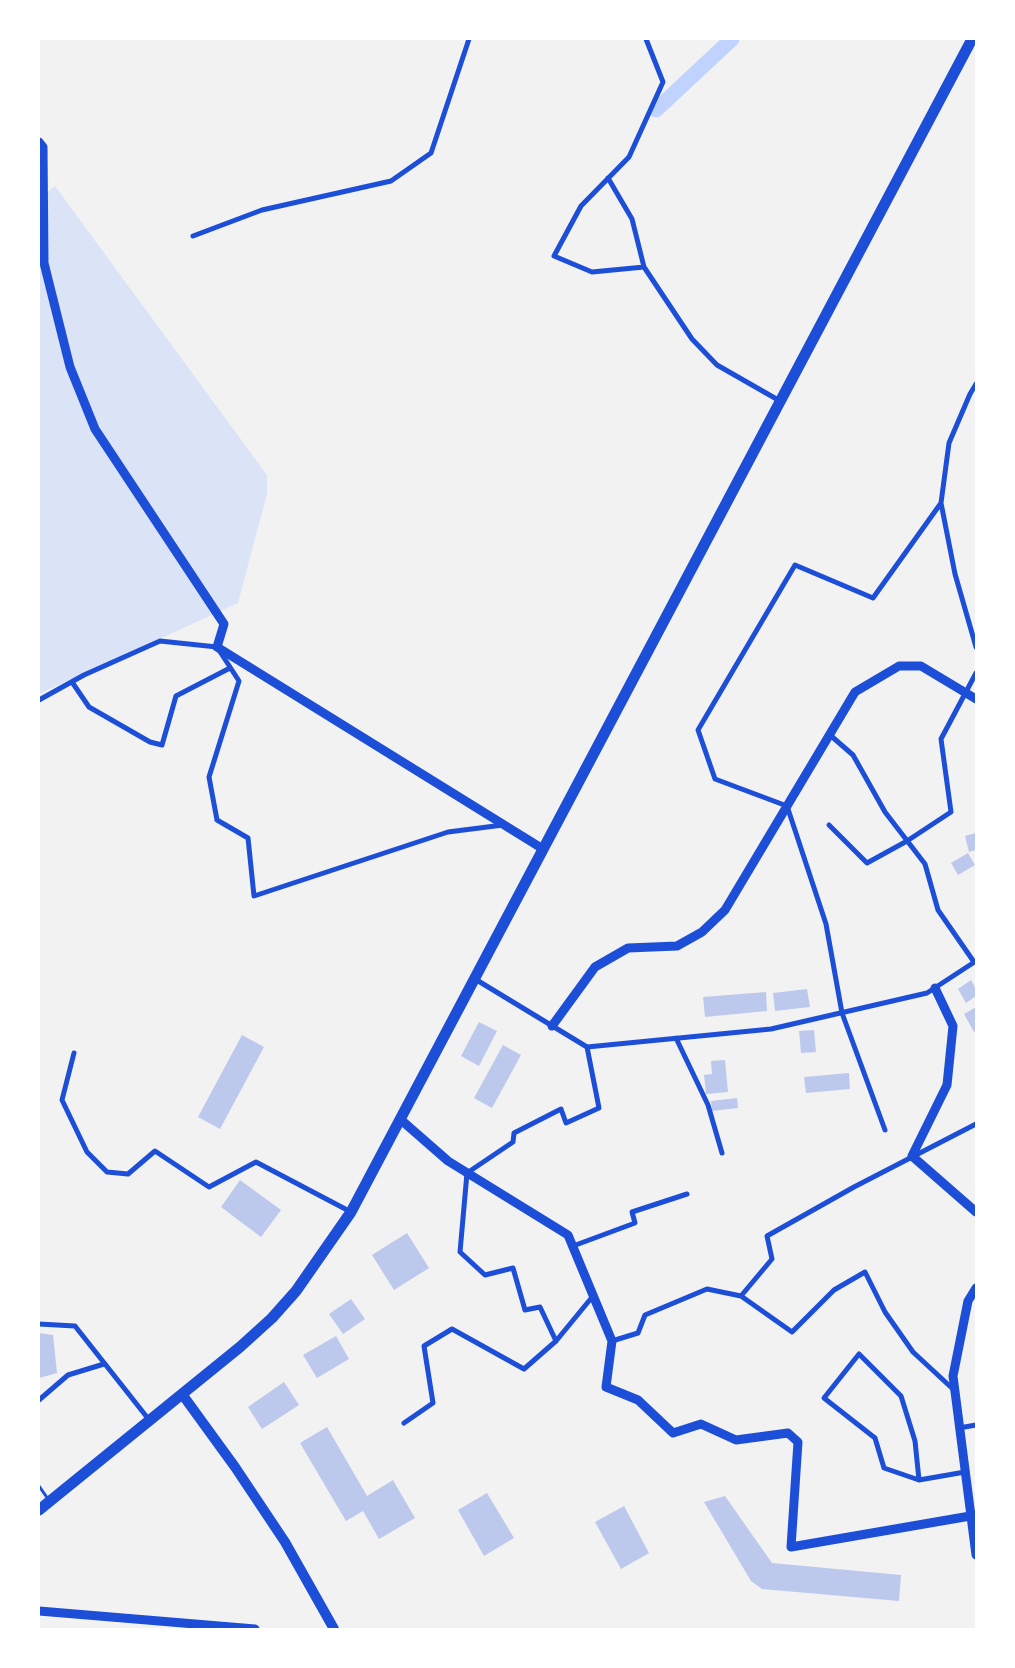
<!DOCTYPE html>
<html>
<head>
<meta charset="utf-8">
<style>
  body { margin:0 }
  #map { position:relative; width:1015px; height:1668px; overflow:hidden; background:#f2f2f2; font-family:"Open Sans",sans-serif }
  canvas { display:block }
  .frame { position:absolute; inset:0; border:40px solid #fff; pointer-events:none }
</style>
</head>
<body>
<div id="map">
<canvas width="1015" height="1668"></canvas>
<div class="frame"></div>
</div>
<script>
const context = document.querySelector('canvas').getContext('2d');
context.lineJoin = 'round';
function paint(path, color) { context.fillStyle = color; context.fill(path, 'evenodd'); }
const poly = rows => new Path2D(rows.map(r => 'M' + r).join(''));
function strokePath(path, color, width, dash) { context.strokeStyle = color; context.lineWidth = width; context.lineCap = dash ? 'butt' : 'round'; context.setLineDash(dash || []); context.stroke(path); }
paint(poly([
  [55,186,267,475,267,494,238,603,39,694,39,199]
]), '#dbe4f7');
strokePath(poly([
  [656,110,732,39]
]), '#bfd3fe', 15);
paint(poly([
  [976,833,976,850,969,852,965,836],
  [968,853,975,865,958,875,951,863],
  [971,980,976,989,976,996,966,1003,958,989],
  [807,989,810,1007,775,1011,773,993],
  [766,992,767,1011,705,1017,703,997],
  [976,1007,976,1031,974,1032,964,1014],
  [479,1022,497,1031,479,1066,461,1056],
  [814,1030,816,1052,801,1053,799,1031],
  [242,1035,264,1047,220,1129,198,1117],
  [503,1045,521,1055,492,1108,474,1098],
  [725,1060,728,1092,706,1094,704,1075,712,1074,711,1061],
  [849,1073,850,1089,806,1093,804,1077],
  [737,1098,738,1108,712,1111,711,1101],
  [240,1180,281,1210,261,1237,221,1207],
  [407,1233,429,1268,394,1290,372,1255],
  [351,1299,365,1319,343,1334,329,1314],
  [39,1333,53,1335,57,1373,39,1378],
  [336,1336,349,1359,317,1378,303,1355],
  [284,1382,299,1405,262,1429,248,1407],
  [327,1427,367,1496,393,1480,415,1518,379,1539,363,1511,346,1521,300,1443],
  [487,1493,514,1538,484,1556,458,1510],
  [725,1496,772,1563,901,1575,899,1601,762,1589,751,1581,704,1502],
  [624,1506,649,1553,621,1569,595,1522]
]), '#bdc9ec');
strokePath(poly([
  [39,1486,48,1499]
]), '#1d4ed8', 3);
strokePath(poly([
  [608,178,632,219,644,267,692,339,717,365,780,401],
  [193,236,262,210,391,181,431,153,469,39],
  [644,267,592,272,554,256,581,206,629,157,663,82,646,39],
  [941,503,955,574,976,647],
  [72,682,89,707,150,742,162,745,176,696,230,668],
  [39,700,84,675,160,641,217,647,239,681,209,777,217,820,248,838,254,896,448,832,503,825],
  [830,735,853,755,885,812,925,864,938,910,974,962],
  [829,825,867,863,907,841,951,812,941,739,976,673],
  [475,979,587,1047,771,1029,927,993,976,961],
  [676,1038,708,1105,722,1153],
  [74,1053,62,1100,87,1152,107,1172,128,1174,155,1151,209,1187,256,1162,351,1212],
  [885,1130,842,1013,826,924,787,806,715,779,698,730,795,565,873,598,941,503,949,443,970,394,976,384],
  [573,1246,635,1223,632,1212,687,1194],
  [741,1296,792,1332,834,1290,865,1272,885,1312,913,1352,954,1390],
  [39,1324,75,1326,150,1421],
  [556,1341,540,1307,525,1310,513,1268,485,1275,460,1252,467,1173,513,1142,514,1133,561,1109,566,1123,599,1108,587,1047],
  [612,1341,638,1333,645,1315,707,1289,741,1296,772,1259,767,1236,854,1187,976,1124],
  [39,1400,68,1375,104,1364],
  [404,1423,433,1403,424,1346,452,1329,524,1369,556,1341,593,1296],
  [959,1428,976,1425],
  [919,1480,915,1441,901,1396,859,1354,824,1398,875,1438,884,1468,919,1480,965,1472]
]), '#1d4ed8', 5);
strokePath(poly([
  [39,142,43,147,44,263,70,367,95,429,224,624,217,647,543,849],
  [935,988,953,1026,947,1085,912,1156,976,1212],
  [552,1026,595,967,628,948,677,946,702,932,725,910,855,692,899,666,921,666,976,699],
  [400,1119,448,1161,568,1235,612,1341,606,1387,638,1400,673,1433,701,1424,736,1440,788,1433,798,1442,791,1547,976,1515],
  [976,1288,968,1301,953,1376,976,1555],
  [39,1611,255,1629]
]), '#1d4ed8', 9);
strokePath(poly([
  [182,1394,235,1467,285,1542,334,1629]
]), '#1d4ed8', 10);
strokePath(poly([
  [39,1510,240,1347,272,1318,296,1291,351,1212,972,39]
]), '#1d4ed8', 11);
</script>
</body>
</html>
